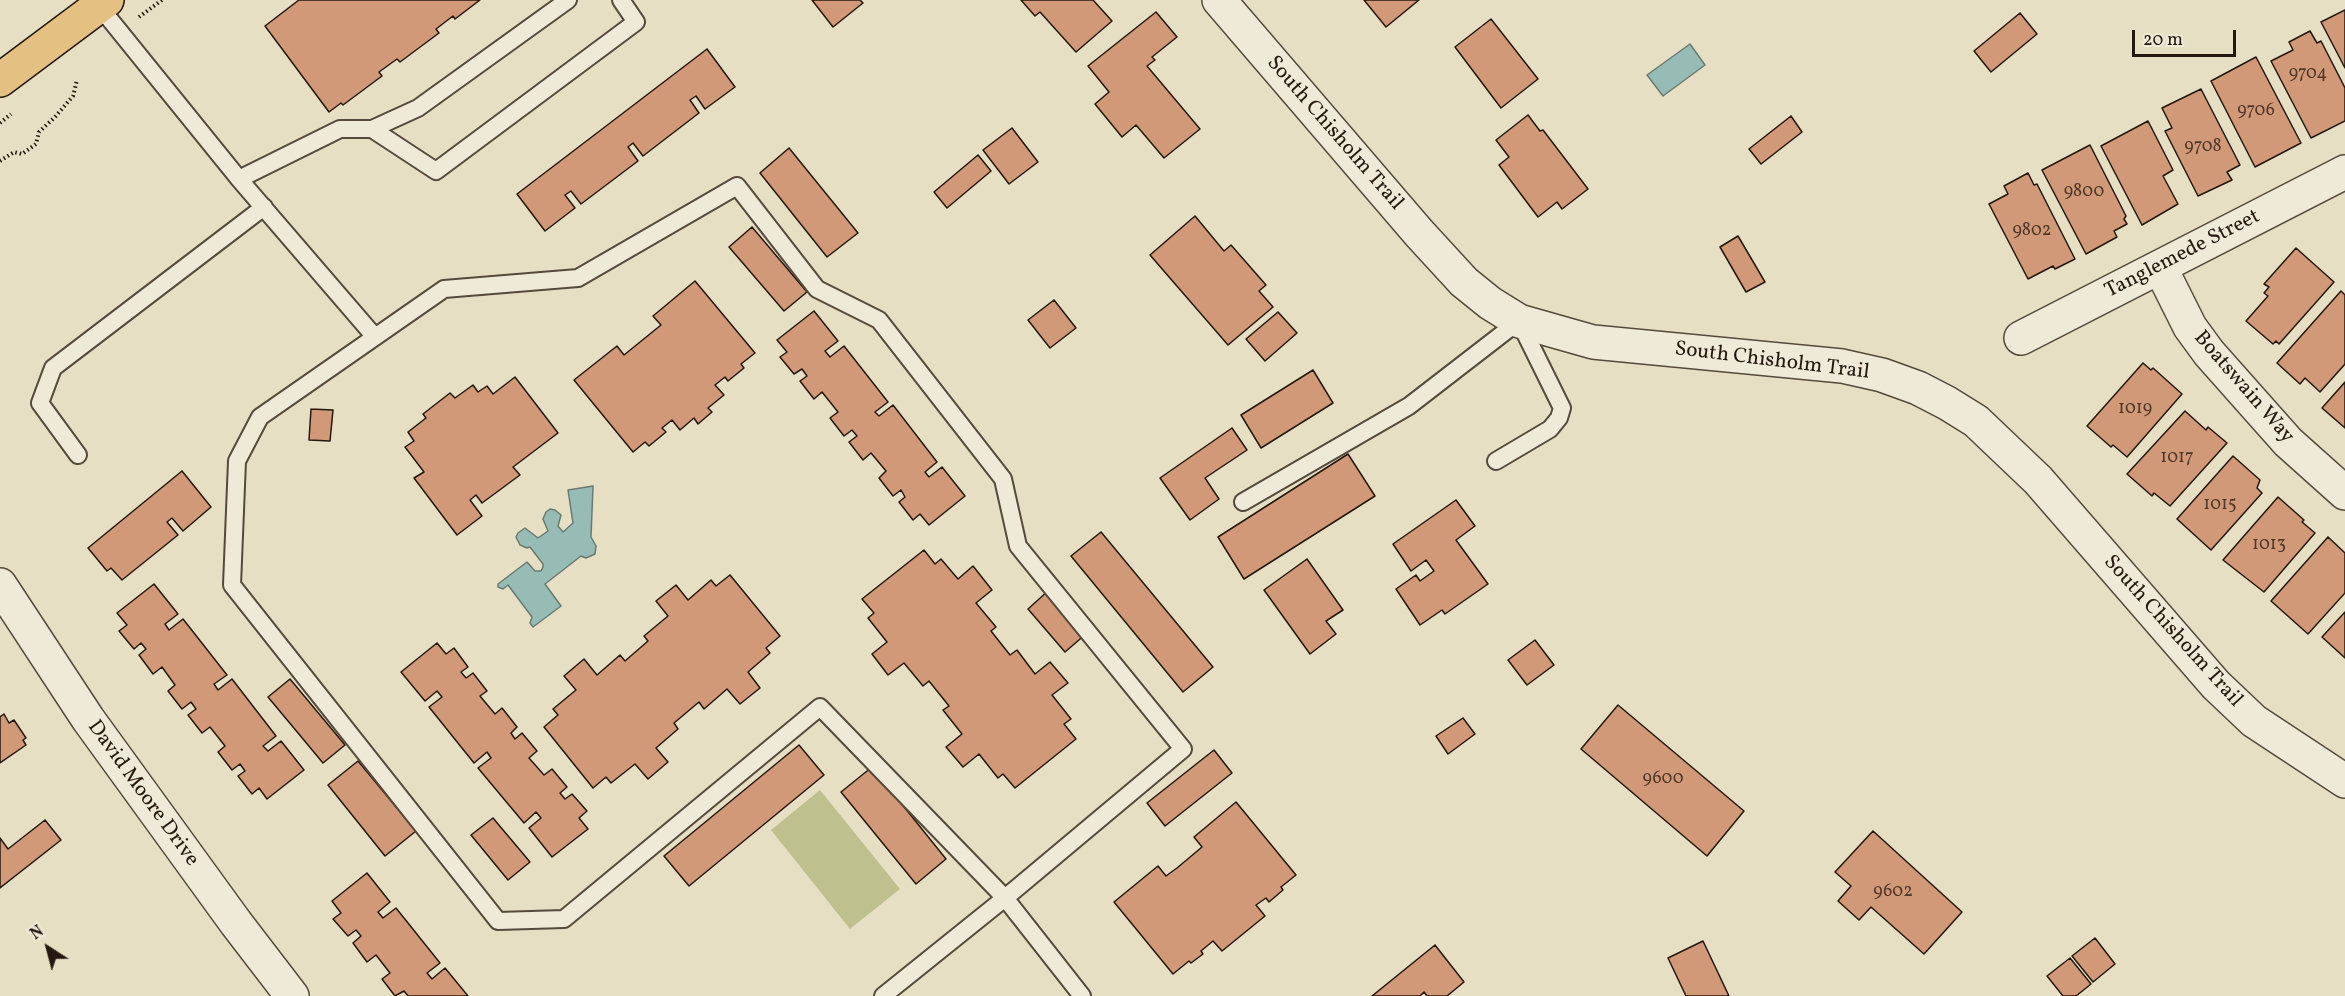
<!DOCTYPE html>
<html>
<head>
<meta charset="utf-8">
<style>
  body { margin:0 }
  #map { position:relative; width:2345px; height:996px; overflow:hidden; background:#e7dfc3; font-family:Vollkorn,serif }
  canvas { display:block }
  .north { position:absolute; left:18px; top:918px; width:60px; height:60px; -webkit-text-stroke:4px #efead8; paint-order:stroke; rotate:324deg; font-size:16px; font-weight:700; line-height:24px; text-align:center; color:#24180f }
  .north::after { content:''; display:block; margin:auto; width:21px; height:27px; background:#24180f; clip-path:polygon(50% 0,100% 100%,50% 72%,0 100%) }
  .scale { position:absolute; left:2132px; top:30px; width:104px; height:27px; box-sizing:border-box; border:3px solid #24180f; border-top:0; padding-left:8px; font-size:18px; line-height:21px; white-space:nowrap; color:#24180f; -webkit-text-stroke:4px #efead8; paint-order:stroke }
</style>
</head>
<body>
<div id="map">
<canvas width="2345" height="996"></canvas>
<div class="north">N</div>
<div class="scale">20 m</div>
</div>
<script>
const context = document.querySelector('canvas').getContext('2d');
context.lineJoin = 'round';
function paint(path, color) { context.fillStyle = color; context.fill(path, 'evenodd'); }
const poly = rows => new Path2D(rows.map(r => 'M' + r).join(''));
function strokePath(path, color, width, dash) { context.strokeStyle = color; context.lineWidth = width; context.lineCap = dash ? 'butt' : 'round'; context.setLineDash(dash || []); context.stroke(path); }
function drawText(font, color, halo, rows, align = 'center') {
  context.font = font + ' Vollkorn,serif'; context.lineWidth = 5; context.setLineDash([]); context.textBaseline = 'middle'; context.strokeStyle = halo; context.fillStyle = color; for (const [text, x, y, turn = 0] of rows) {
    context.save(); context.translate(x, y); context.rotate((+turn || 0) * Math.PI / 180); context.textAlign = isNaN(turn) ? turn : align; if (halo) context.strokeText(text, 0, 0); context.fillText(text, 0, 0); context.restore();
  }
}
paint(poly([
  [820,790,900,889,850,929,771,830]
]), '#bec08e');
const water = poly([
  [1690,44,1705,65,1663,96,1647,75,1690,44],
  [593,486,591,537,596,546,595,554,586,558,581,556,545,584,561,606,533,627,530,623,532,617,508,585,503,589,498,587,498,584,527,562,535,571,541,571,543,567,543,564,530,547,527,548,520,545,516,537,518,533,525,528,538,538,548,531,543,519,546,512,550,509,555,510,561,515,558,526,563,532,573,523,568,490,593,486]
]);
paint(water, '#97bcb6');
strokePath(water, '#697a73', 1.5);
const building = poly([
  [299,0,480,0,455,19,453,16,436,29,439,33,400,62,397,59,379,72,382,76,343,105,341,103,329,112,265,26,299,0],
  [812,0,860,0,863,3,833,27,812,0],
  [1021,0,1093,0,1112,21,1076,52,1040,12,1035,16,1021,0],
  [1364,0,1419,0,1386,27,1364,0],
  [2345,10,2345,68,2321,22,2345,10],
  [1156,12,1177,37,1152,57,1155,60,1147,66,1200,129,1164,158,1136,125,1122,137,1095,104,1109,92,1088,66,1156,12],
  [2020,13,2037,34,1991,72,1974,51,2020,13],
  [1491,19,1538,79,1501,108,1455,47,1491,19],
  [2310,31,2317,43,2321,41,2345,88,2345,121,2311,138,2271,61,2293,50,2289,42,2310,31],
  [707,49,735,87,705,109,696,96,690,100,699,113,643,156,633,143,628,147,638,161,581,204,571,191,565,195,575,208,545,231,517,194,707,49],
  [2256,57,2301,143,2255,167,2211,81,2256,57],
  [2201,89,2240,165,2227,172,2232,180,2198,196,2165,131,2172,128,2162,108,2201,89],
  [1528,115,1540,131,1543,130,1588,189,1562,209,1557,202,1538,217,1499,165,1509,157,1496,140,1528,115],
  [1791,116,1802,132,1761,164,1749,149,1791,116],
  [2148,121,2173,170,2163,176,2178,204,2142,225,2101,146,2148,121],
  [1012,128,1038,162,1009,184,983,150,1012,128],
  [2090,145,2126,216,2124,219,2127,224,2114,231,2117,237,2086,254,2042,170,2090,145],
  [789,148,858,233,827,257,760,173,789,148],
  [978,155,991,171,947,208,934,192,978,155],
  [2028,173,2034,185,2037,184,2075,259,2055,269,2053,266,2028,279,1989,204,2008,194,2004,186,2028,173],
  [1195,216,1224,251,1231,245,1266,285,1259,291,1273,307,1228,345,1150,255,1195,216],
  [752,227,807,292,784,311,729,247,752,227],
  [1738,236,1765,282,1746,292,1720,247,1738,236],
  [2296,248,2334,282,2279,344,2276,341,2273,344,2246,321,2268,296,2264,293,2269,287,2264,284,2296,248],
  [695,281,755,353,741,364,744,368,728,381,725,377,715,385,724,395,708,408,712,412,698,424,694,418,680,430,672,420,662,428,666,432,649,446,645,442,633,452,574,380,617,346,624,355,661,325,653,316,695,281],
  [2341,291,2345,295,2345,364,2320,392,2305,378,2300,384,2277,363,2341,291],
  [1054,300,1076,328,1050,348,1028,320,1054,300],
  [814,311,838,341,825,351,830,357,844,346,888,402,875,412,879,416,893,405,937,462,925,472,929,477,942,467,965,496,929,525,920,514,913,520,899,502,905,497,901,490,893,496,879,478,886,471,871,453,863,460,849,442,857,436,852,430,844,436,830,418,838,412,822,392,814,399,800,381,807,376,802,369,794,374,780,357,787,352,777,340,814,311],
  [1278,312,1297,333,1265,361,1246,339,1278,312],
  [2143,363,2151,370,2153,368,2182,394,2127,457,2113,445,2111,447,2087,426,2143,363],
  [1313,370,1333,403,1261,448,1241,415,1313,370],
  [515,377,558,433,513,467,520,475,482,503,476,495,470,500,482,516,457,535,414,478,424,472,405,447,414,441,408,432,426,418,423,414,450,393,455,398,473,385,478,392,487,386,493,394,515,377],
  [2345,382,2345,428,2322,408,2345,382],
  [311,409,333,410,330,441,309,440,311,409],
  [2185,411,2206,430,2208,427,2227,443,2170,506,2154,493,2152,496,2127,474,2185,411],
  [1232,428,1247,450,1205,478,1219,499,1190,520,1160,478,1232,428],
  [1348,454,1375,496,1244,579,1218,537,1348,454],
  [2233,456,2260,480,2257,488,2262,493,2211,550,2177,519,2233,456],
  [182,471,211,507,183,531,172,518,167,522,178,535,122,580,111,568,107,571,88,548,182,471],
  [2278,497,2304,520,2302,522,2315,533,2264,592,2223,560,2278,497],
  [1456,500,1475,526,1456,540,1488,584,1445,614,1442,610,1420,625,1396,589,1416,575,1420,581,1434,571,1426,560,1411,571,1393,544,1456,500],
  [1101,532,1213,667,1183,692,1071,556,1101,532],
  [2328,537,2345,553,2345,593,2308,634,2271,601,2328,537],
  [924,550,935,564,941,559,958,579,973,566,992,590,976,603,996,627,991,631,1010,655,1017,650,1035,674,1050,662,1068,683,1052,695,1071,719,1064,724,1076,739,1015,788,1003,774,998,778,979,754,963,767,946,747,962,734,943,710,949,706,929,681,923,686,904,663,888,675,872,654,887,642,868,618,874,613,862,599,924,550],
  [1307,559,1343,610,1326,621,1336,634,1310,654,1264,590,1307,559],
  [730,575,780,636,766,648,770,653,748,672,760,688,740,704,727,689,704,709,699,702,674,723,678,729,656,748,668,762,648,779,635,764,611,783,606,777,593,788,544,727,558,715,553,709,576,690,564,676,584,659,597,675,620,655,625,661,648,641,644,636,668,616,656,601,676,585,688,600,711,580,716,586,730,575],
  [154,584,178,614,165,624,169,630,183,619,227,675,214,684,218,690,232,679,276,736,263,746,268,751,281,741,304,770,267,799,259,788,252,794,238,776,245,771,240,764,232,770,218,752,225,746,210,727,202,733,188,715,196,709,191,702,182,709,168,691,175,685,162,667,153,674,139,655,146,649,141,643,134,649,119,631,127,625,117,613,154,584],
  [1049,590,1087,633,1065,652,1028,609,1049,590],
  [2345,612,2345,658,2322,637,2345,612],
  [1535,640,1554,665,1527,685,1508,660,1535,640],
  [437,643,446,654,454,648,468,667,461,672,466,678,473,673,487,691,480,696,495,714,502,708,517,727,511,733,515,739,522,733,537,751,529,758,544,775,552,769,567,787,560,793,565,799,572,794,587,811,579,818,588,829,552,857,529,828,541,818,536,812,524,823,478,768,491,758,487,752,474,763,429,707,442,697,437,691,425,701,401,672,437,643],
  [290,679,345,745,323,763,268,697,290,679],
  [1618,705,1744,811,1707,856,1581,749,1618,705],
  [4,714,9,723,14,720,26,738,23,740,26,745,0,763,0,717,4,714],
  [1463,718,1475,734,1448,754,1436,736,1463,718],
  [799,745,824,775,689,886,664,856,799,745],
  [1214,750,1232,773,1165,826,1147,803,1214,750],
  [358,761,416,831,385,856,328,785,358,761],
  [872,767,946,859,916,884,841,792,872,767],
  [1236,802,1296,875,1281,887,1283,890,1269,902,1266,898,1256,905,1265,916,1222,951,1213,941,1201,951,1203,954,1191,963,1189,961,1173,974,1114,902,1158,866,1166,876,1177,868,1202,847,1194,837,1236,802],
  [493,818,530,862,508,880,471,835,493,818],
  [45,820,61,840,0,888,0,838,8,849,45,820],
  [1873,831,1962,912,1924,954,1871,907,1859,920,1838,901,1851,886,1835,872,1873,831],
  [367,873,390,902,378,912,383,918,396,908,440,963,427,973,432,979,445,968,468,996,408,996,404,991,395,996,382,979,390,973,376,955,367,962,353,943,361,936,356,930,348,936,333,919,341,913,332,901,367,873],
  [2095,938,2115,964,2093,982,2072,956,2095,938],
  [1703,941,1729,996,1686,996,1668,958,1703,941],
  [1435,945,1464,982,1447,996,1427,996,1424,992,1420,996,1372,996,1435,945],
  [2070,958,2091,984,2076,996,2063,996,2047,976,2070,958]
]);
paint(building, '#d19977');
strokePath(building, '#24180f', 1.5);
const lane = poly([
  [99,6,239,179,375,337],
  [372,129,436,171,636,22,621,0],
  [239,179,340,129,372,129,418,108,568,0],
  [737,186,817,289,879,320,1003,479,1018,546,1183,749,1005,898,820,707,564,919,498,921,232,585,237,461,260,417,444,289,578,278,737,186],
  [78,455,40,403,53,368,264,207],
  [1243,502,1409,406,1519,321,1562,408,1559,418,1550,429,1496,461],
  [883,996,1005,898,1082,996]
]);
const street = poly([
  [1219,0,1419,233,1464,282,1490,303,1519,321,1593,342,1842,366,1882,375,1918,388,1947,403,1976,421,2038,480,2216,685,2254,721,2345,781],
  [2160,267,2190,327,2209,353,2288,442,2345,493],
  [2021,338,2345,172],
  [0,585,88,719,236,923,292,996]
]);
const primary = poly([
  [0,80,107,0]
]);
strokePath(lane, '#554a3c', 20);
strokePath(street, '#554a3c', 36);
strokePath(primary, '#24180f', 36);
strokePath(poly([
  [139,17,162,0],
  [0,123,11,114],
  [0,161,14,152,22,154,36,144,39,132,55,117,73,96,77,80]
]), '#24180f', 4, [1.5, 3]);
strokePath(lane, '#efead8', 16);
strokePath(street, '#efead8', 33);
strokePath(primary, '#e4c082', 33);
drawText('18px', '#4f3829', null, [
  ["9704",2308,75],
  ["9706",2256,112],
  ["9708",2203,148],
  ["9800",2084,193],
  ["9802",2032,232],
  ["1019",2135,410],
  ["1017",2177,459],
  ["1015",2220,506],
  ["1013",2269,546],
  ["9600",1663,780],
  ["9602",1893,893]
]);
drawText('21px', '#24180f', '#efead8', [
  ["South Chisholm Trail",1334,134,49],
  ["Tanglemede Street",2183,255,-27],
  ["South Chisholm Trail",1772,362,7],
  ["Boatswain Way",2243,388,49],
  ["South Chisholm Trail",2172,632,48],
  ["David Moore Drive",142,794,54]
]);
</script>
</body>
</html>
